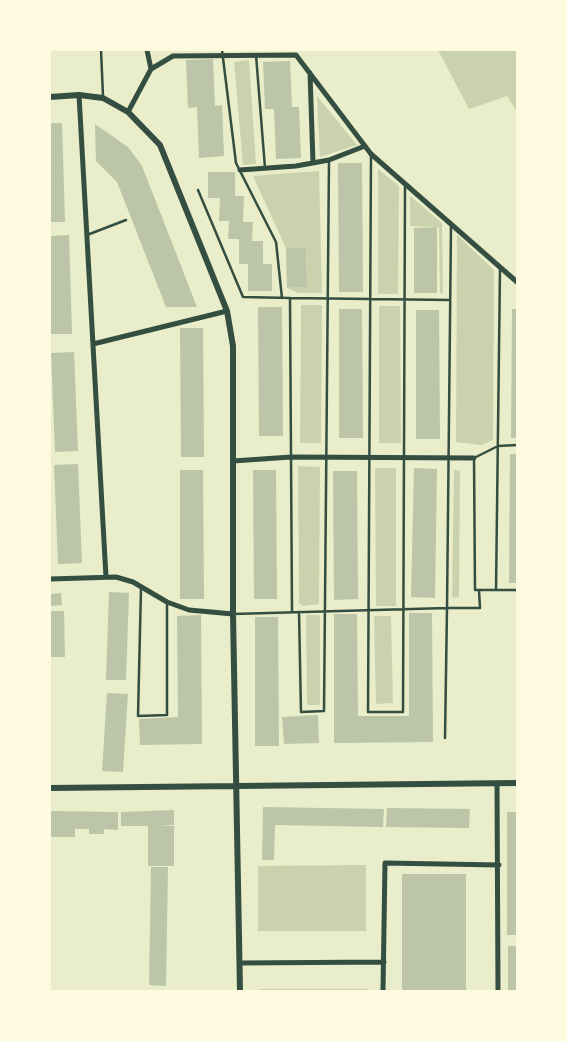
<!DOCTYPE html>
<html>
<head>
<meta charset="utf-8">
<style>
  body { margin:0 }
  #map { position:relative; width:567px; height:1041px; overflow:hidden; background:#e9edc9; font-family:Rubik,sans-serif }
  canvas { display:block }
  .frame { position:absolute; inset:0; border:51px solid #fefae0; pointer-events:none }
</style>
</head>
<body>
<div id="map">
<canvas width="567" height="1041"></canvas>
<div class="frame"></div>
</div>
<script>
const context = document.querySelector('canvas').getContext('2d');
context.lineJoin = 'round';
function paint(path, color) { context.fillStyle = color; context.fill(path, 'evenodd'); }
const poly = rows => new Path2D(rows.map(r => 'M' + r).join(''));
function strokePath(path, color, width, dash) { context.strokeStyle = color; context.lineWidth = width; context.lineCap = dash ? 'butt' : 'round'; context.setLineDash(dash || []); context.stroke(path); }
paint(poly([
  [438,50,517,50,517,112,507,96,469,109],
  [249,60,256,164,243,165,234,62],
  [317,96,357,145,320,157],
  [378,169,399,186,398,294,378,294],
  [319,171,322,293,298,293,287,288,307,287,306,248,286,248,253,176],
  [410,196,442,223,443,293,440,293,439,227,410,226],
  [457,235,494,270,493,440,481,445,456,442],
  [301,305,322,305,321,443,300,443],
  [379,306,400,306,401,443,379,443],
  [298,466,320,467,319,604,303,606,299,603],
  [375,468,396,468,396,606,376,606],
  [454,470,460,471,459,597,452,598],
  [306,615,320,615,320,705,307,705],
  [374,616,391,616,393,703,376,704],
  [366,865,366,931,258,931,258,866],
  [259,989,367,989,367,991,259,991]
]), '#cad2ad');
paint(poly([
  [213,59,215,106,222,105,224,156,199,158,197,107,188,108,186,60],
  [290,61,292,107,299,107,301,158,276,159,274,109,265,109,263,62],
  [50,123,62,123,65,222,50,222],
  [95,124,128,147,142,166,197,307,166,307,117,182,96,161],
  [338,163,362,163,363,292,339,292],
  [208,172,235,172,235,196,244,196,243,222,253,222,252,241,263,241,263,264,272,264,272,291,248,291,248,264,239,264,239,239,228,239,229,221,219,221,220,198,208,198],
  [437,227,437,293,414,293,414,228],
  [69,235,72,334,50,334,50,236],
  [286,248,306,248,307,287,287,288],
  [258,307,282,307,283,436,259,436],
  [339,309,362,309,363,438,339,438],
  [512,309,517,309,517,438,511,438],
  [416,310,439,310,440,439,416,439],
  [180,328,203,328,204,457,181,457],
  [74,352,78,451,55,452,51,353],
  [510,454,517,454,517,583,509,583],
  [78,464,82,563,58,564,54,465],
  [414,468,437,469,435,598,411,597],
  [180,470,203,470,204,599,180,599],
  [253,470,276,470,277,599,254,599],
  [333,471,357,471,358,599,334,600],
  [109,592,129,593,126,680,106,680],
  [61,593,62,605,50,606,50,594],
  [50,611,64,611,65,657,50,657],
  [409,613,432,613,433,742,334,743,334,614,357,614,358,716,409,716],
  [201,615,202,744,140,745,139,719,178,717,177,616],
  [255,617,278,617,279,746,255,746],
  [107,693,128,694,123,772,102,771],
  [318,715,319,743,284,744,282,717],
  [263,807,384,809,383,827,275,825,274,860,262,860],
  [387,808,470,809,469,828,386,827],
  [174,810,174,825,159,825,174,826,174,866,148,866,148,826,121,826,121,812],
  [50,811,118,812,118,830,104,829,104,834,89,834,89,829,75,829,75,837,50,837],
  [507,812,517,812,517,935,507,935],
  [151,867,168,867,166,986,149,985],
  [402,874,466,874,466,991,402,991],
  [508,946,517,946,517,991,508,991]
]), '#bcc5a7');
strokePath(poly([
  [101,50,103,96],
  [222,50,236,163,276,242,282,298],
  [256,55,265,168],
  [371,154,368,712,403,712,405,185],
  [198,190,243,297,290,298],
  [87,235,126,220],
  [517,445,498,446,474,458,475,590,517,590],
  [141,588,138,716,167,715,167,602],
  [496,590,500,269],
  [292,612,290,298,450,300],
  [299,612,301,712,324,711,329,160],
  [233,614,447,608,451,226],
  [445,738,447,608,480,608,479,590]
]), '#344e41', 2.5);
strokePath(poly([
  [147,50,151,69],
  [310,73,313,163],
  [79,95,106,577],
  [128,112,151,69,173,56,296,55,371,154,517,282],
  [240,170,296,166,329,160,365,146],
  [93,344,227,311],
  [233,461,291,457,474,458],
  [50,579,116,577,133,582,167,602,189,610,233,614],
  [497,783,498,991],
  [240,963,384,962],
  [383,991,385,863,499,865]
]), '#344e41', 5);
strokePath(poly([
  [50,97,79,95,103,98,128,112,160,145,227,311,233,346,233,614,240,991],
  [50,788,517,783]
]), '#344e41', 6);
</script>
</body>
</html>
